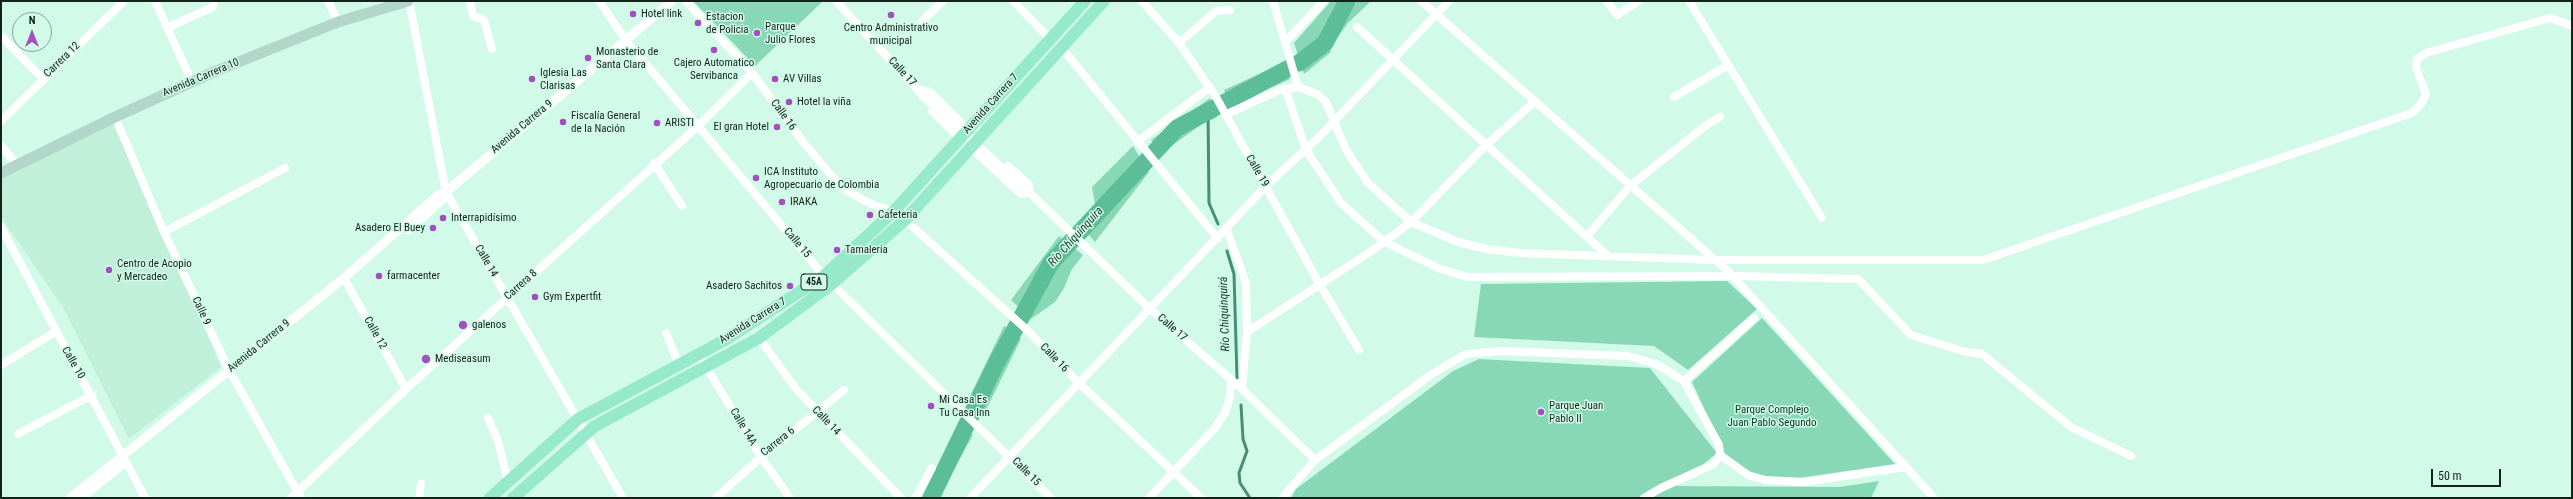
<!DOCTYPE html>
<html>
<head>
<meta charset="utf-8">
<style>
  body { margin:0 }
  #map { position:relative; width:2573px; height:499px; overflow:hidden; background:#d2fae8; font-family:"Roboto Condensed",sans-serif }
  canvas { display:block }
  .frame { position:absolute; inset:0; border:2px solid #14221c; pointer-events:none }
  .north { position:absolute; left:12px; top:12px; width:40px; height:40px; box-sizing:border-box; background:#d2fae8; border:1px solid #86a496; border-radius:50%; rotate:0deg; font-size:11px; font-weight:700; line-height:16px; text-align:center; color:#14221c }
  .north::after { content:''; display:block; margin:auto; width:14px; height:18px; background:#a250c0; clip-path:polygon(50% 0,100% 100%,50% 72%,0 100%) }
  .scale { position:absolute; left:2431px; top:469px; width:70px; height:18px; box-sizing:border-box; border:2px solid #14221c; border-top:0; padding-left:5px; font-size:12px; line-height:14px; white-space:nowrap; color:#14221c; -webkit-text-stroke:3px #d2fae8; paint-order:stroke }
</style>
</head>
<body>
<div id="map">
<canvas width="2573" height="499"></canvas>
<div class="frame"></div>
<div class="north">N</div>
<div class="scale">50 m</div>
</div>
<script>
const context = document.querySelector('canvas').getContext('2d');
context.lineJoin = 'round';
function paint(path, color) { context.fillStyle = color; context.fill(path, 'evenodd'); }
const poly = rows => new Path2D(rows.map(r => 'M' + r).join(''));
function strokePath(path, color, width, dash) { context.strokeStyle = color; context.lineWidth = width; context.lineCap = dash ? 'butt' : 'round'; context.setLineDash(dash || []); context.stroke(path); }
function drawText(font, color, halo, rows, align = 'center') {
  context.font = font + ' "Roboto Condensed",sans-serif'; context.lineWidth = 3; context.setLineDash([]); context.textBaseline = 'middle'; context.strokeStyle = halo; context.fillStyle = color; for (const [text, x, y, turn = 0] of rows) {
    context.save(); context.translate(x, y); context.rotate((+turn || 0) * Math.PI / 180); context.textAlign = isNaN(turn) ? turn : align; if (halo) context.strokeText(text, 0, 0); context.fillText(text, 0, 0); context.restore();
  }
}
paint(poly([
  [115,117,221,367,129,439,64,309,1,217,1,173]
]), '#c0f0da');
paint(poly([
  [693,1,823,1,755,66],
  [1331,1,1371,1,1348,23,1330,48,1331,52,1304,74,1294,43],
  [1285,62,1290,79,1230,106,1224,90],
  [1210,98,1217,117,1201,125,1160,154,1151,140],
  [1133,146,1149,172,1095,242,1079,224,1095,204,1092,187],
  [1059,236,1083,255,1072,269,1064,288,1055,302,1031,319,1011,300],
  [1727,281,1757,309,1688,370,1654,346,1474,337,1481,284],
  [1762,318,1895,464,1799,478,1766,477,1749,472,1725,454,1692,382],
  [1004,326,1021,339,982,418,967,402],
  [1479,359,1650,368,1717,453,1677,486,1840,487,1879,481,1871,498,1291,498,1296,489,1453,371],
  [960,422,973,435,938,498,922,498]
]), '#88d8b7');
strokePath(poly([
  [1208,111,1209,203,1218,224],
  [1227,251,1234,274,1237,378],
  [1241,405,1243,439,1247,451,1239,473,1240,483,1250,498]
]), '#468f74', 3);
strokePath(poly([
  [1299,63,1325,43,1347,1],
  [931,498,997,362,1051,263,1177,128,1289,68]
]), '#5cbe99', 17);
strokePath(poly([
  [155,1,192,82],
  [328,1,338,22],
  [409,1,446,192,623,498],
  [470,1,473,16,484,20,492,49],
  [599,1,625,39,824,276,1051,498],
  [686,1,752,73,804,143,831,175,846,190,861,199,878,207,894,211],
  [836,1,925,98,1030,193,1150,309,1242,389,1315,460],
  [1013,1,1051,40],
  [1142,1,1179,43,1216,97,1320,285,1359,350],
  [1273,1,1298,87,1317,94,1326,102,1346,150,1368,183,1411,222,1458,242,1486,249,1520,253,1715,260,1983,260,2412,113,2421,104,2426,94,2416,68,2417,59,2426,53,2550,18,2572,26],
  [1421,1,1729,272,1934,498],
  [1607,1,1617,15,1639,1],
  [1689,1,1822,218],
  [922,21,943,1],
  [169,27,213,7,214,1],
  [1357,27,1608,256],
  [1,36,43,79],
  [1285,42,1324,1],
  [1179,43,1216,11,1230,10],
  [1061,47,1218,239],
  [1285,88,1306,150,1341,203,1383,241,1438,268,1467,277,1732,276,1858,279,1911,335,1962,351,1982,354,2071,427,2131,456],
  [919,90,930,92,968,130],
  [1674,97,1728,65],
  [932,111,960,139],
  [1225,115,1279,90,1298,87],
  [115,117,164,232,229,370,301,498],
  [1,121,124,1],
  [1137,142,1210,87],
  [1,145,17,166],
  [970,147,1021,194,1030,193,1029,185,1008,166],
  [654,163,682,206],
  [905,220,1026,329,1081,385,1201,498],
  [1,227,145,498],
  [1227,230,1246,283,1247,332,1242,389],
  [164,232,285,168],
  [1587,236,1630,186,1705,126,1720,117],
  [344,278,406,389],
  [1247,332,1373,250,1411,222,1486,145,1534,102],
  [666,333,679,365],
  [759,338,797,390,901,498],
  [698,354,761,457,790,498],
  [1,365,55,332],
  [1684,381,1754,318],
  [488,418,498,441,508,482],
  [18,434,92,395],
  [1720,455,1748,475,1765,480,1804,482,1906,467],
  [291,498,406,389,698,126,752,73],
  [419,498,421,484],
  [716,498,761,457,844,390],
  [915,498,932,468],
  [970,498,1265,187,1322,134,1449,1],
  [1149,498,1215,428,1226,411,1230,396,1231,379],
  [1282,498,1315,460,1432,374,1466,354,1501,351,1628,356,1656,364,1684,381,1719,445,1720,455,1714,464,1661,488,1644,498]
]), '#fff', 8);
strokePath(poly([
  [408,230,443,199,446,192],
  [70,498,344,278,438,195,446,192,672,1],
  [81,498,123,464]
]), '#fff', 9);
strokePath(poly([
  [1,173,115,117,216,71,338,22,408,1]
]), '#b2d7ca', 11);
strokePath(poly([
  [490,498,578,419,725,340,824,276,894,211,1085,1],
  [513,498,595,426,759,338,833,283,905,220,1104,1]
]), '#97e9cb', 12);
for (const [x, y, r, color] of [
  [633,14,4,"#a250c0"],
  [891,15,4,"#a250c0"],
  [698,23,4,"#a250c0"],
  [757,33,4,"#a250c0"],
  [714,50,4,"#a250c0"],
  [588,58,4,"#a250c0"],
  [532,79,4,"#a250c0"],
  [775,79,4,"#a250c0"],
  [789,102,4,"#a250c0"],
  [563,122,4,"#a250c0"],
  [657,123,4,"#a250c0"],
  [777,127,4,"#a250c0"],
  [756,178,4,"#a250c0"],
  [782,202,4,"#a250c0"],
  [870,215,4,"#a250c0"],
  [443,218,4,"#a250c0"],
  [433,228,4,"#a250c0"],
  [837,250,4,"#a250c0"],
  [109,270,4,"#a250c0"],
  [379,276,4,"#a250c0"],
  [790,286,4,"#a250c0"],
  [535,297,4,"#a250c0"],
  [463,325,5,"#a250c0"],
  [426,359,5,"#a250c0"],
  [931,406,4,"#a250c0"],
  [1541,412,4,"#a250c0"]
]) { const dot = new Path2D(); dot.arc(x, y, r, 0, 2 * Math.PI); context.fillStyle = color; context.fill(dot); strokePath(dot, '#d2fae8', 1.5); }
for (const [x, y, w] of [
  [814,282,26]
]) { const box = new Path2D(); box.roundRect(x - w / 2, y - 8, w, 16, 3); context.fillStyle = '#d2fae8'; context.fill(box); strokePath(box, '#14221c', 1); }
drawText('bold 10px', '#14221c', null, [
  ["45A",814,282]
]);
drawText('11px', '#14221c', '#d2fae8', [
  ["Hotel link",641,14],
  ["Estacion",706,17],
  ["de Policia",706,30],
  ["Parque",765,27],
  ["Julio Flores",765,40],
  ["Centro Administrativo",891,28,"center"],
  ["municipal",891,41,"center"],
  ["Monasterio de",596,52],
  ["Santa Clara",596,65],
  ["Cajero Automatico",714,63,"center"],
  ["Servibanca",714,76,"center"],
  ["Iglesia Las",540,73],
  ["Clarisas",540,86],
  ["AV Villas",783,79],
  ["Hotel la viña",797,102],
  ["Fiscalía General",571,116],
  ["de la Nación",571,129],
  ["ARISTI",665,123],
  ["El gran Hotel",769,127,"right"],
  ["ICA Instituto",764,172],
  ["Agropecuario de Colombia",764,185],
  ["IRAKA",790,202],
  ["Cafeteria",878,215],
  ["Interrapidísimo",451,218],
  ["Asadero El Buey",425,228,"right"],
  ["Tamaleria",845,250],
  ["Centro de Acopio",117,264],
  ["y Mercadeo",117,277],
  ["farmacenter",387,276],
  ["Asadero Sachitos",782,286,"right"],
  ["Gym Expertfit",543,297],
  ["galenos",472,325],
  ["Mediseasum",435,359],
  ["Mi Casa Es",939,400],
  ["Tu Casa Inn",939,413],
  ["Parque Juan",1549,406],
  ["Pablo II",1549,419]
], 'left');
drawText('11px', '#14221c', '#d2fae8', [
  ["Carrera 12",62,60,-44],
  ["Calle 17",902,72,47],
  ["Avenida Carrera 10",201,78,-23],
  ["Avenida Carrera 7",991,104,-48],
  ["Calle 16",783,115,54],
  ["Avenida Carrera 9",522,127,-40],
  ["Calle 19",1257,171,60],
  ["Calle 15",797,243,50],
  ["Calle 14",486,261,60],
  ["Carrera 8",521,285,-42],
  ["Calle 9",201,311,65],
  ["Avenida Carrera 7",753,321,-32],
  ["Calle 17",1172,328,41],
  ["Calle 12",375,333,61],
  ["Avenida Carrera 9",259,346,-39],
  ["Calle 16",1054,358,46],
  ["Calle 10",73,363,60],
  ["Calle 14",826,421,46],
  ["Calle 14A",743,427,59],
  ["Carrera 6",778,442,-39],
  ["Calle 15",1026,472,45]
]);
drawText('11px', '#063425', '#d2fae8', [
  ["Parque Complejo",1772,410],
  ["Juan Pablo Segundo",1772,423]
]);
drawText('italic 12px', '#103c2c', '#d2fae8', [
  ["Río Chiquinquira",1076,237,-48],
  ["Río Chiquinquirá",1225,314,-92]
]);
</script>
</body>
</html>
